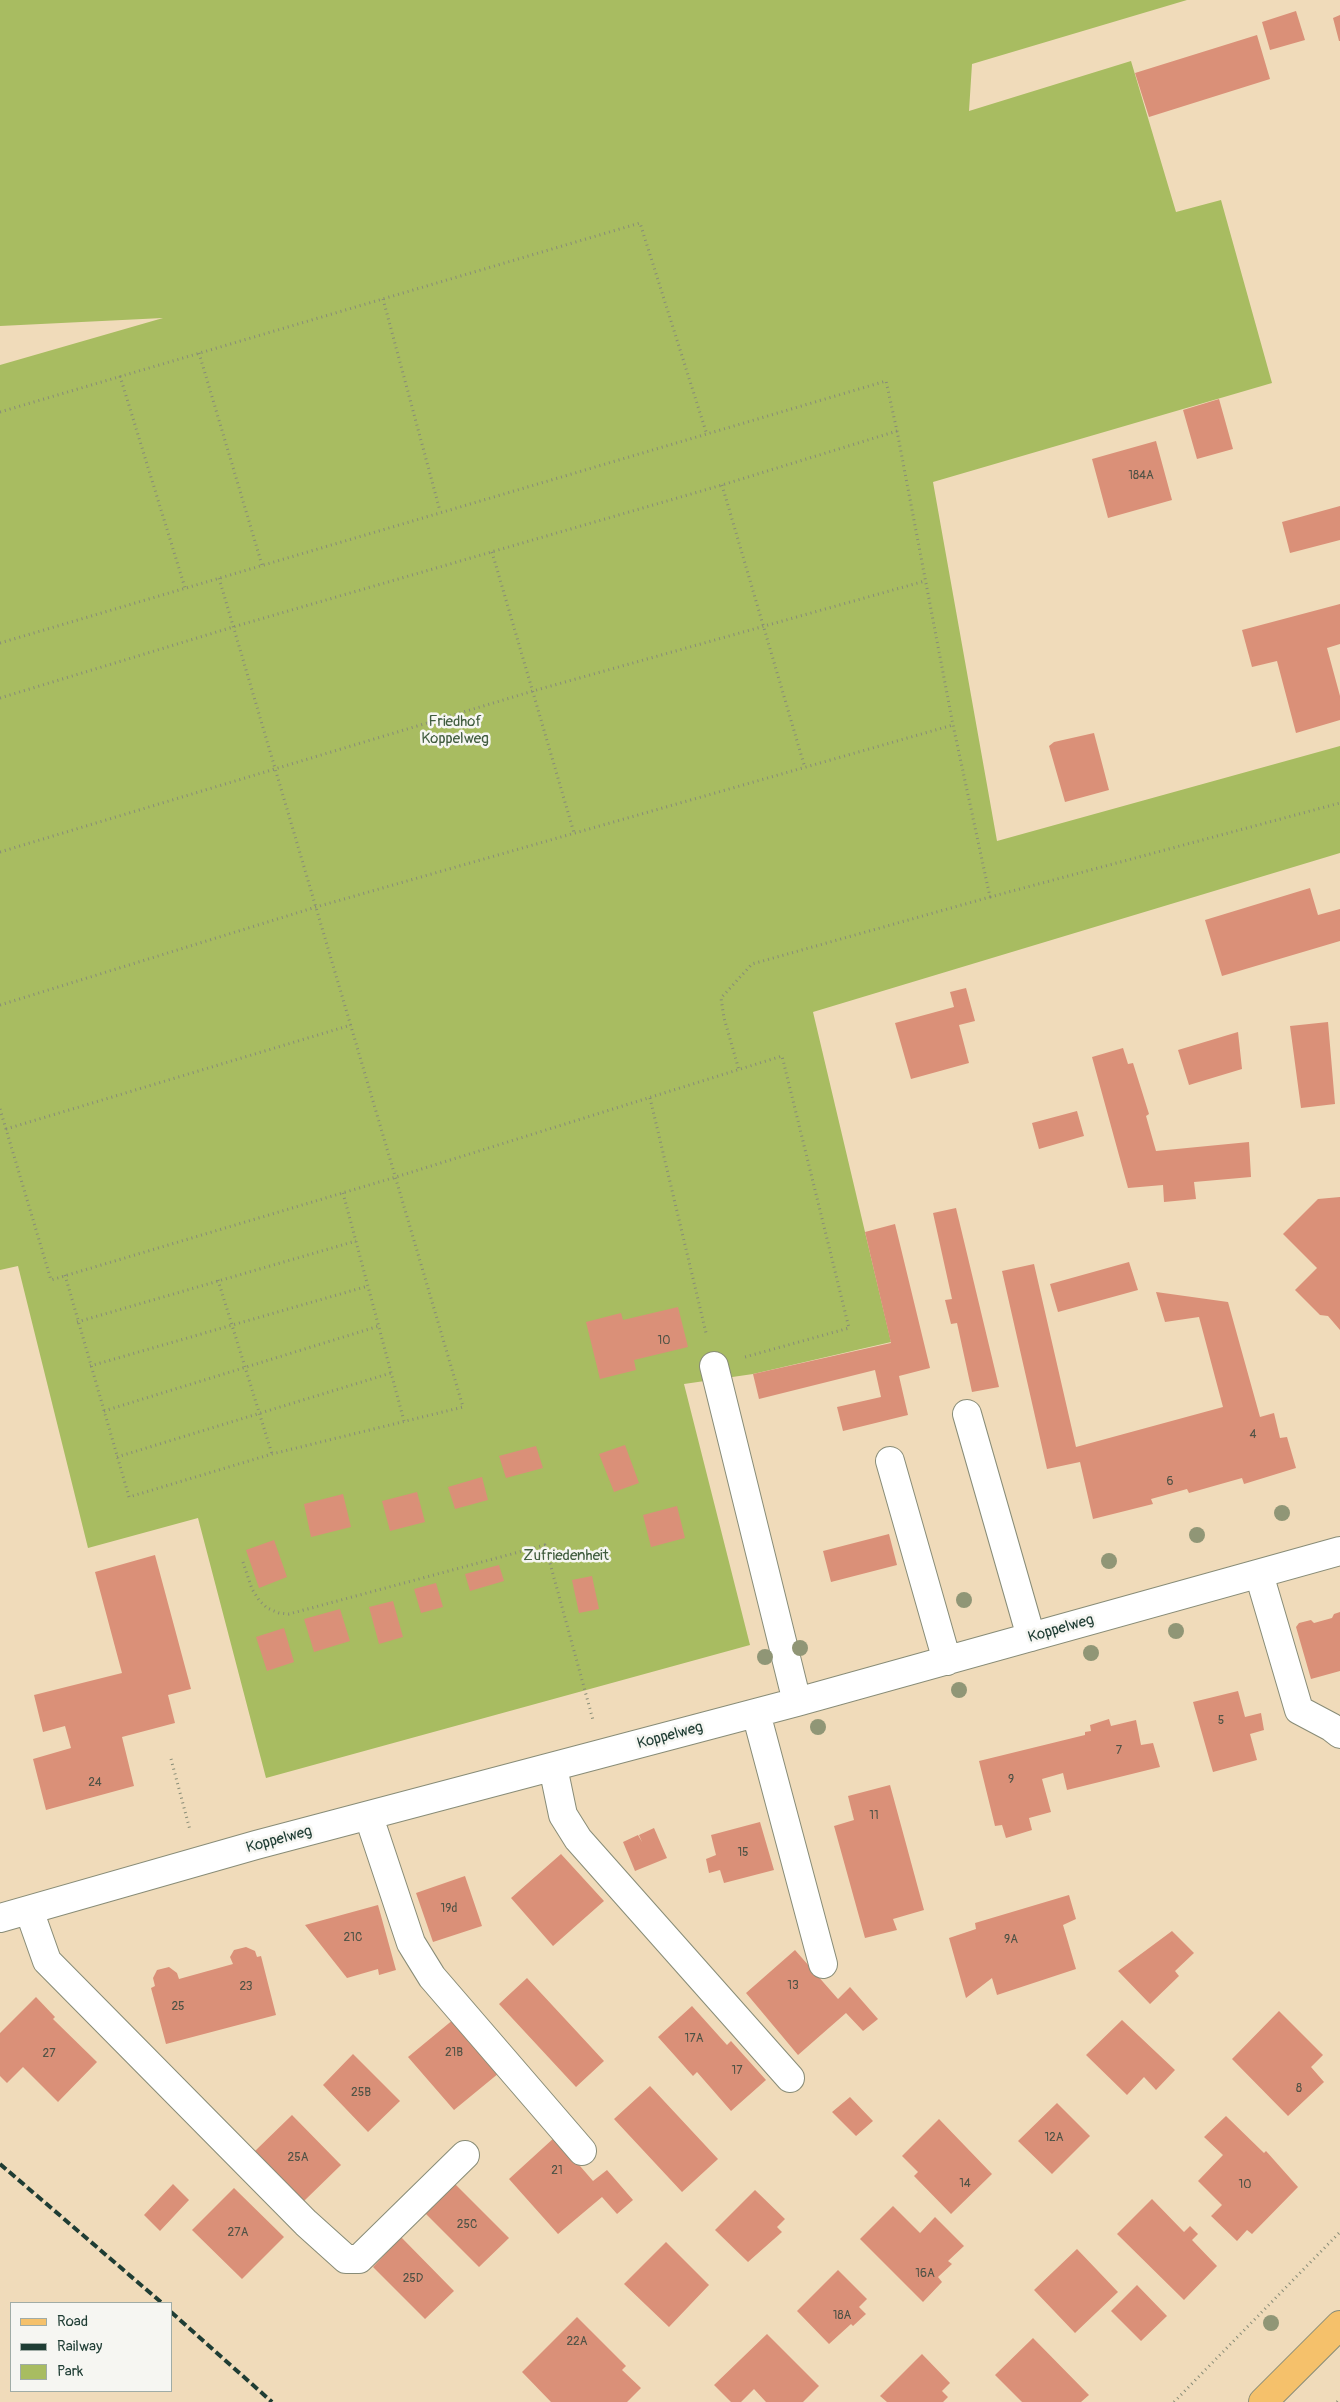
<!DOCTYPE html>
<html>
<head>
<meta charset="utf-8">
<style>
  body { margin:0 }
  #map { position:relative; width:1340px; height:2402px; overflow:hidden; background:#f0dbba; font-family:Pangolin,sans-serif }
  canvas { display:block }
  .legend { position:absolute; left:10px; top:2302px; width:162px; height:90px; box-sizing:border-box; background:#f6f6f2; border:1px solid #a0aca6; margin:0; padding:6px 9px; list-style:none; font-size:15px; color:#1f3d34 }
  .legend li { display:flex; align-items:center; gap:10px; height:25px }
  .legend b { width:25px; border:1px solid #a0aca6 }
</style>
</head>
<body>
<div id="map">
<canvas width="1340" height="2402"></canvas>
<ul class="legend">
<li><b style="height:6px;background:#f5c16b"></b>Road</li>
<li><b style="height:6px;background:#1f3d34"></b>Railway</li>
<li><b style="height:14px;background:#a8bc61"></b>Park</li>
</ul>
</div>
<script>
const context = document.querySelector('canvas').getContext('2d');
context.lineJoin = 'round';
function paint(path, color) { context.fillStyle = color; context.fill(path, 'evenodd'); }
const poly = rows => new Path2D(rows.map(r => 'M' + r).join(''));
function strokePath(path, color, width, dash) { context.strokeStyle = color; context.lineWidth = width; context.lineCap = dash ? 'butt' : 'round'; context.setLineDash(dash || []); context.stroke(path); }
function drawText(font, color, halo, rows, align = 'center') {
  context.font = font + ' Pangolin,sans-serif'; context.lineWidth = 5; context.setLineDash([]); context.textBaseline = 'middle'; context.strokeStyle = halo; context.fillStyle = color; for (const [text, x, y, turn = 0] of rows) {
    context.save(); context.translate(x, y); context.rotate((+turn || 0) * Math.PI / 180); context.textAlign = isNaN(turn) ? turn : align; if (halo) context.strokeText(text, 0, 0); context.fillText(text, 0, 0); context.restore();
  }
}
paint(poly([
  [0,0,1187,0,972,64,969,111,1131,61,1176,212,1221,200,1272,383,933,482,997,841,1340,746,1340,853,813,1012,891,1342,753,1374,684,1384,750,1645,266,1778,198,1518,88,1548,18,1266,0,1270,0,365,163,318,0,326]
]), '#a8bc61');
paint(poly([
  [1296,11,1305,40,1270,50,1262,22],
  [1340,15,1340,41,1339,41,1333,18],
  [1257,35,1270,79,1149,117,1135,73],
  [1219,399,1233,449,1197,459,1183,410],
  [1156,441,1172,500,1108,518,1092,459],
  [1340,506,1340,540,1290,553,1282,522],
  [1340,604,1340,644,1327,648,1340,696,1340,720,1296,733,1277,661,1252,667,1242,630],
  [1094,733,1109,790,1065,802,1049,746,1054,742],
  [1310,888,1318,915,1340,909,1340,941,1222,976,1205,920],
  [966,988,975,1021,959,1025,969,1063,911,1079,895,1023,954,1007,950,992],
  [1328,1022,1335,1104,1301,1108,1290,1026],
  [1238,1032,1242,1069,1189,1085,1178,1050],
  [1123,1048,1128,1064,1133,1063,1149,1114,1146,1116,1156,1151,1249,1142,1251,1177,1194,1182,1196,1199,1164,1202,1163,1185,1128,1188,1092,1057],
  [1077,1111,1084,1136,1039,1149,1032,1123],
  [1340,1197,1340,1330,1328,1316,1320,1315,1295,1290,1317,1268,1283,1234,1318,1199],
  [956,1208,999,1387,972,1392,957,1323,951,1324,945,1300,952,1299,933,1213],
  [895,1224,930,1368,899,1376,908,1415,843,1431,837,1407,881,1397,875,1370,759,1399,753,1374,891,1343,865,1232],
  [1129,1262,1138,1290,1058,1312,1050,1284],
  [1034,1264,1076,1447,1223,1407,1199,1317,1165,1322,1156,1292,1228,1302,1260,1417,1274,1413,1280,1438,1287,1437,1296,1468,1244,1484,1242,1478,1189,1493,1187,1489,1151,1499,1153,1504,1093,1519,1080,1462,1047,1469,1002,1271],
  [678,1307,688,1347,634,1360,636,1370,600,1379,586,1322,621,1313,623,1320],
  [625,1445,639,1483,614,1492,599,1454],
  [536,1446,543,1468,506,1478,499,1456],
  [482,1477,488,1500,455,1509,448,1487],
  [417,1492,425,1522,390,1531,382,1501],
  [343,1494,351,1527,311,1537,304,1504],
  [677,1506,685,1538,651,1547,643,1515],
  [889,1534,897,1565,831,1582,823,1551],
  [274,1540,287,1577,259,1588,246,1550],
  [155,1555,191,1689,168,1695,175,1723,122,1737,134,1786,46,1810,33,1759,71,1748,65,1726,43,1732,34,1695,122,1673,95,1572],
  [499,1565,504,1581,470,1591,465,1574],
  [592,1576,599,1609,579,1613,572,1580],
  [436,1583,443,1607,421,1613,414,1589],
  [393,1601,403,1637,379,1644,369,1607],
  [340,1609,350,1641,314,1652,304,1619],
  [1340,1612,1340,1671,1311,1679,1296,1627,1299,1623,1311,1620,1314,1623,1332,1618,1334,1614],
  [284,1628,294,1662,267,1671,256,1637],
  [1238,1691,1245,1717,1261,1713,1264,1730,1250,1734,1257,1760,1213,1772,1193,1702],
  [1109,1719,1111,1726,1136,1720,1141,1745,1153,1743,1160,1767,1067,1790,1063,1773,1042,1779,1051,1812,1029,1818,1032,1830,1006,1838,1002,1825,995,1826,979,1761,1085,1735,1085,1732,1091,1731,1090,1725],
  [890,1785,924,1910,893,1919,897,1930,865,1938,834,1826,854,1820,848,1796],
  [760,1822,774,1870,724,1883,720,1870,709,1873,706,1859,716,1855,711,1835],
  [654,1828,667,1858,635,1871,623,1842,638,1835,642,1842,639,1835],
  [561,1854,604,1901,553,1946,511,1898],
  [465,1876,482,1926,433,1942,416,1893],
  [1069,1895,1076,1919,1063,1925,1076,1969,997,1995,992,1978,966,1998,949,1938,976,1929,975,1923],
  [378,1905,396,1970,379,1975,378,1969,347,1978,305,1925],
  [1172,1931,1194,1953,1175,1971,1179,1976,1150,2004,1118,1971],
  [246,1947,255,1951,257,1957,261,1956,276,2015,166,2044,151,1988,155,1986,153,1978,157,1970,169,1967,177,1973,179,1979,233,1964,230,1957,234,1950],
  [795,1950,838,1999,850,1987,878,2019,863,2031,846,2013,798,2055,746,1993],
  [527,1978,604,2061,576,2087,499,2004],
  [36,1997,55,2017,53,2019,97,2062,58,2102,23,2067,7,2083,0,2076,0,2033],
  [692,2006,727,2045,731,2041,766,2080,731,2111,697,2072,693,2076,658,2037],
  [1279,2011,1323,2055,1311,2067,1324,2082,1288,2116,1232,2059],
  [454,2019,499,2073,454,2110,408,2057],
  [1122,2020,1175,2070,1156,2090,1144,2077,1127,2095,1086,2055],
  [353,2054,400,2101,368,2132,323,2085],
  [650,2086,718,2159,682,2192,614,2119],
  [850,2097,873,2121,856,2136,832,2112],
  [1057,2103,1090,2136,1052,2174,1018,2141],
  [292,2115,341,2165,304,2201,255,2151],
  [1226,2116,1264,2153,1266,2151,1298,2187,1252,2234,1247,2230,1237,2241,1211,2216,1222,2205,1198,2181,1223,2155,1204,2137],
  [939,2119,992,2174,951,2214,914,2176,918,2172,902,2156],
  [555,2137,593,2181,607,2170,633,2200,617,2214,602,2197,558,2234,509,2179],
  [173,2184,189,2200,160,2231,144,2215],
  [455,2184,509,2238,479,2267,425,2213],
  [234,2188,284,2237,242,2279,192,2230],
  [755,2190,785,2219,777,2227,782,2232,748,2262,715,2230],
  [1152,2199,1184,2232,1190,2226,1198,2234,1192,2240,1217,2266,1184,2300,1117,2234],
  [893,2206,920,2233,935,2217,964,2246,948,2261,952,2264,938,2277,942,2282,923,2302,860,2239],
  [401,2237,454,2291,425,2319,373,2267],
  [666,2242,709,2285,669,2327,624,2284],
  [1077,2249,1118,2292,1075,2333,1034,2290],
  [838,2270,867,2299,859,2307,866,2314,853,2326,851,2324,829,2344,797,2311],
  [1137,2285,1167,2316,1141,2341,1111,2311],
  [577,2317,626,2366,622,2370,641,2388,627,2402,551,2402,522,2372],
  [767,2334,819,2386,803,2402,766,2402,754,2389,741,2402,731,2402,714,2385],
  [1033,2338,1089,2395,1081,2402,1022,2402,995,2375],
  [922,2354,950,2383,942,2391,948,2397,943,2402,887,2402,880,2396]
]), '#da9078');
const minor = poly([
  [714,1366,797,1702],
  [967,1414,1031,1637],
  [890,1461,947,1661],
  [1259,1574,1299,1710,1331,1727,1340,1734],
  [756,1713,823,1964],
  [553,1767,563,1815,578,1839,790,2078],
  [369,1817,411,1943,432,1977,582,2151],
  [29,1910,47,1961,306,2223,346,2259,359,2259,465,2155],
  [0,1918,256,1845,797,1702,1340,1551]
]);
const major = poly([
  [1263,2402,1340,2325]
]);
strokePath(minor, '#888c77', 30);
strokePath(major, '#888c77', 30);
strokePath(poly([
  [383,299,440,511],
  [199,353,262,565],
  [120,376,185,588],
  [0,412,640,223,707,435],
  [722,485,805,768],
  [492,552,574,833],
  [0,643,886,381,897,431,953,725,990,897,752,964,721,998,724,1018,739,1070],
  [0,698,233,627,722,485,897,431],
  [0,852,533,691,925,581],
  [990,897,1340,803],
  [0,1005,316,907,953,725],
  [650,1098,706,1333],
  [0,1109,51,1280,396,1177,782,1056,849,1328,745,1357],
  [6,1129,351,1025],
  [343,1193,404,1421],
  [65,1275,129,1497,272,1454,463,1407,219,578],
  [218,1280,272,1454],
  [77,1322,356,1241],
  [90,1366,368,1286],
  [104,1411,379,1326],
  [117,1457,391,1373],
  [243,1562,252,1589,259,1600,267,1608,279,1613,289,1614,545,1545,593,1720],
  [171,1759,190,1830],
  [1174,2402,1340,2232],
  [1337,2402,1340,2399]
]), '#888c77', 3, [1, 4]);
strokePath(minor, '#fff', 28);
strokePath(major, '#f5c16b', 28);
strokePath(poly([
  [0,2164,162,2303],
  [171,2312,272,2402]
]), '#1f3d34', 4, [8, 4]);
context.fillStyle = '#909676';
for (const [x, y] of [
  [1282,1513],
  [1197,1535],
  [1109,1561],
  [964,1600],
  [1176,1631],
  [800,1648],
  [1091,1653],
  [765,1657],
  [959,1690],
  [818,1727],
  [1271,2323]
]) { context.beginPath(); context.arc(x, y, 8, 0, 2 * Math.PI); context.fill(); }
drawText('12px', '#4e5245', null, [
  ["184A",1141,476],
  ["10",664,1341],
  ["4",1253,1435],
  ["6",1170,1482],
  ["5",1221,1721],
  ["7",1119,1751],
  ["9",1011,1780],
  ["24",95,1783],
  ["11",874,1816],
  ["15",743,1853],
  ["19d",449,1909],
  ["21C",353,1938],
  ["9A",1011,1940],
  ["13",793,1986],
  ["23",246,1987],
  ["25",178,2007],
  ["17A",694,2039],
  ["21B",454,2053],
  ["27",49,2054],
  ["17",737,2071],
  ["8",1299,2089],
  ["25B",361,2093],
  ["12A",1054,2138],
  ["25A",298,2158],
  ["21",557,2171],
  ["14",965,2184],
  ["10",1245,2185],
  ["25C",467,2225],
  ["27A",238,2233],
  ["16A",925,2274],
  ["25D",413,2279],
  ["18A",842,2316],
  ["22A",577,2342]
]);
drawText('15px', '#415d3f', '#f6f6f2', [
  ["Friedhof",455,722],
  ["Koppelweg",455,739],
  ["Zufriedenheit",566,1556]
]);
drawText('15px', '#1f3d34', '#f6f6f2', [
  ["Koppelweg",1061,1629,-16],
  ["Koppelweg",670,1736,-15],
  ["Koppelweg",279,1840,-15]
]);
</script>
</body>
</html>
